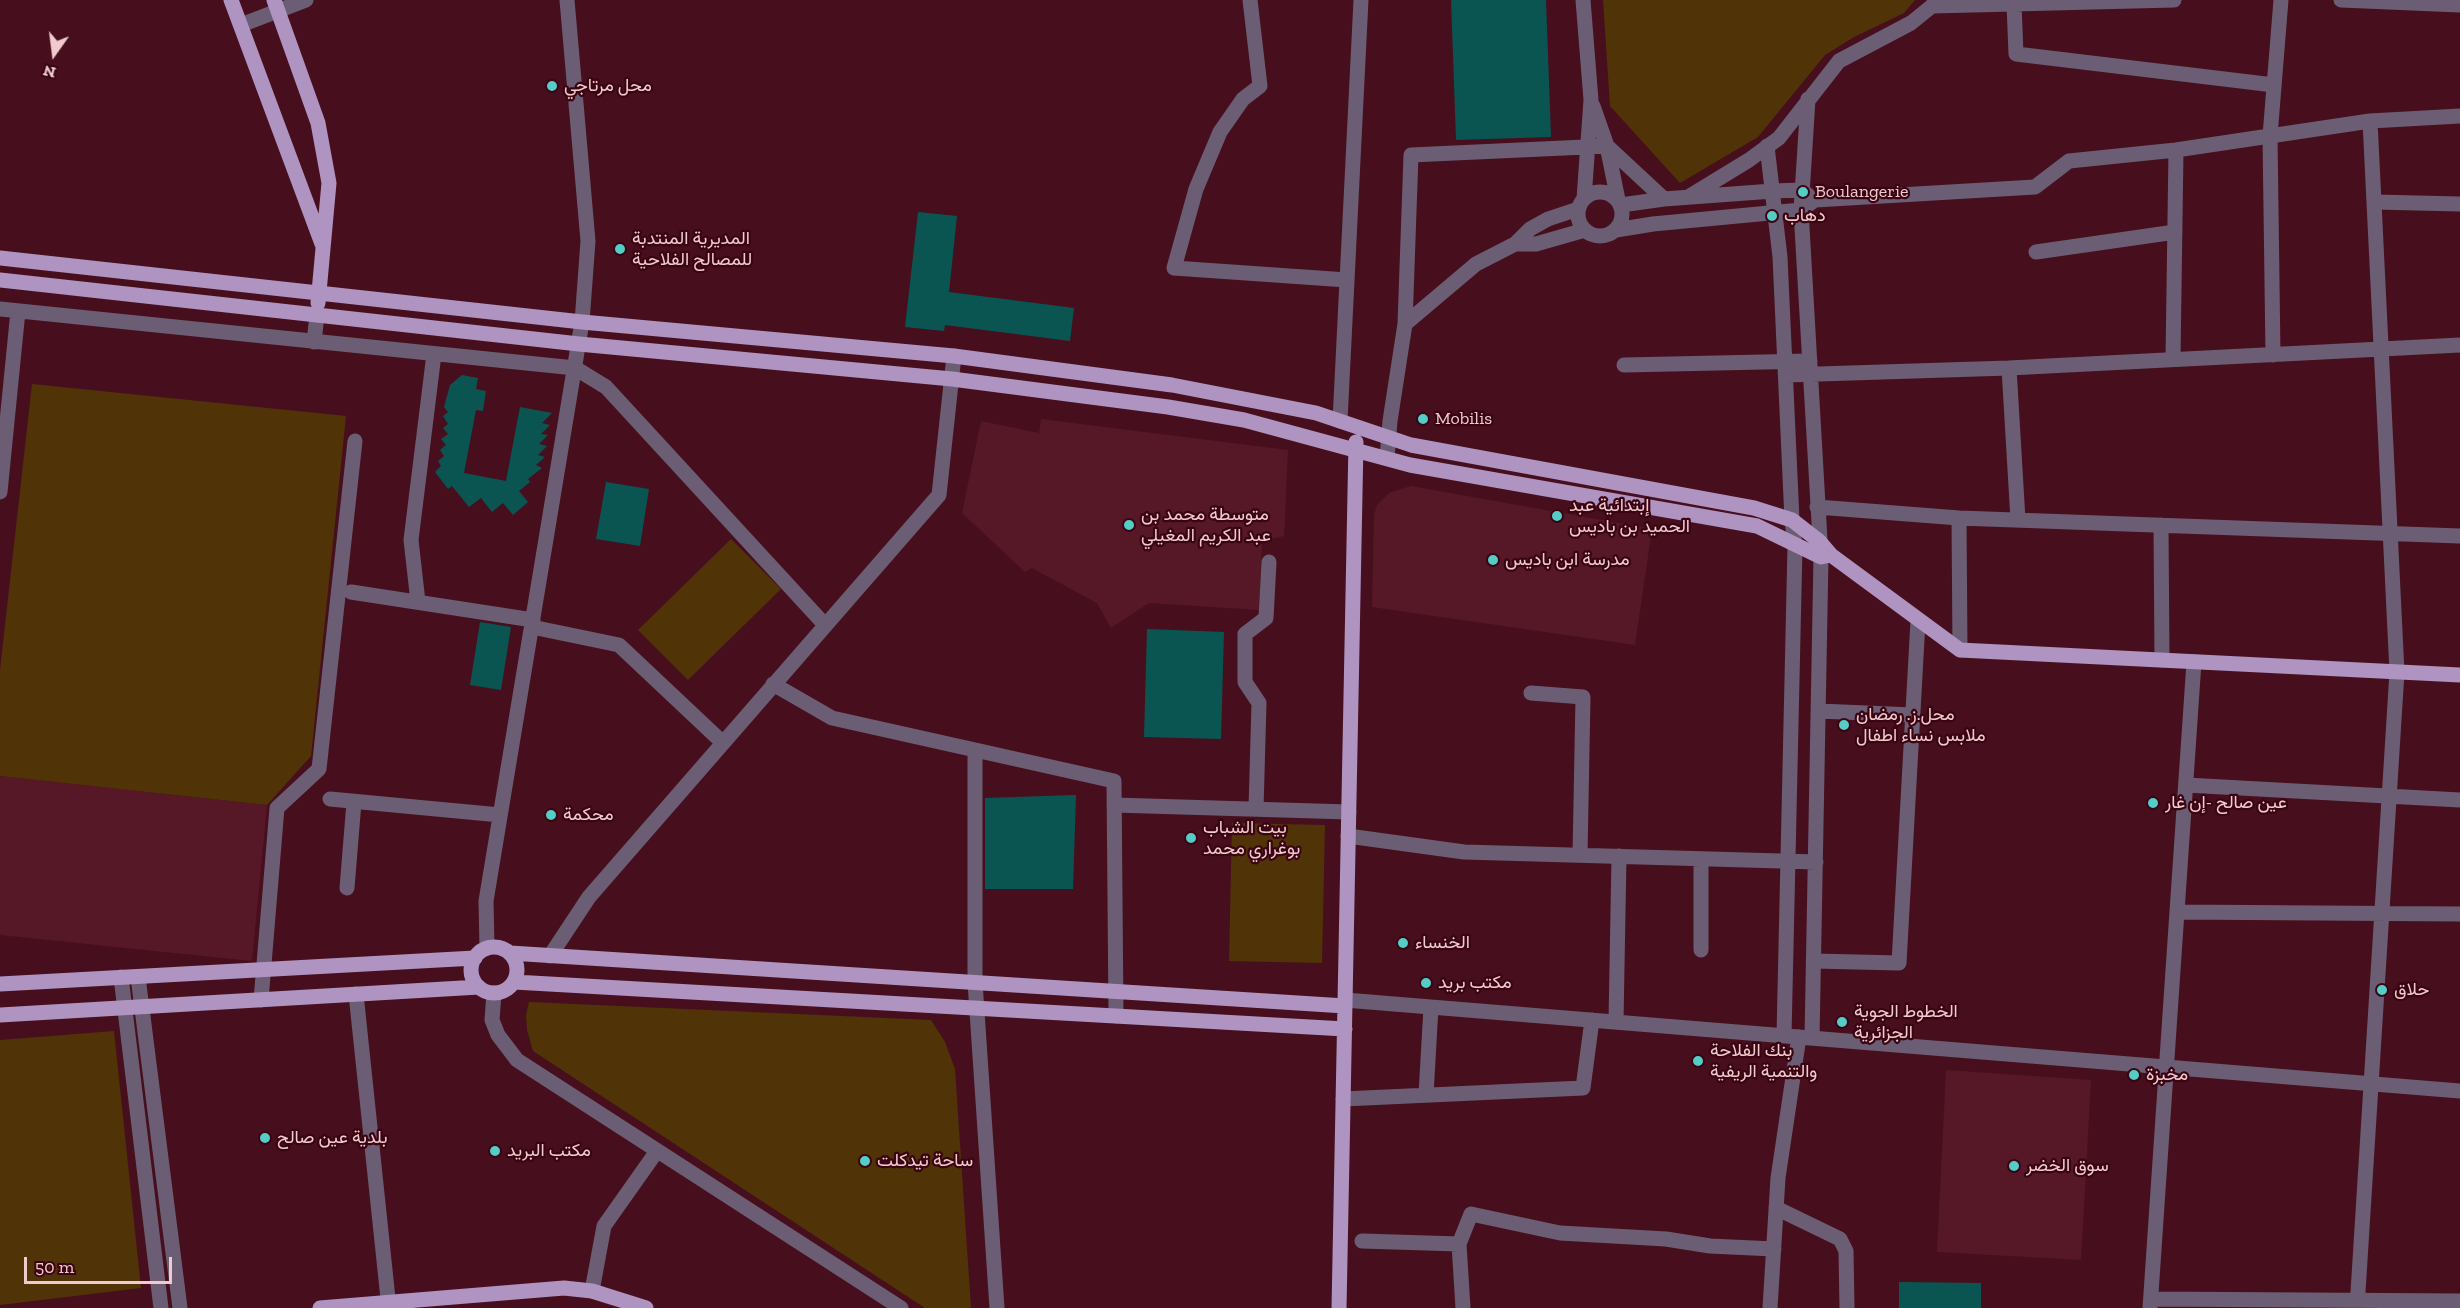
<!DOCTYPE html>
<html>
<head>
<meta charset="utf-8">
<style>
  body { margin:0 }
  #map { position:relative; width:2460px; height:1308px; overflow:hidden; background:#470f1d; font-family:"Zilla Slab",serif }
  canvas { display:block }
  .north { position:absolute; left:24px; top:24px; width:60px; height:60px; -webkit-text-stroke:4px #3b0413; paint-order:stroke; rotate:194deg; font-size:16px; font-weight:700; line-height:24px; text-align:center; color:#efcbce }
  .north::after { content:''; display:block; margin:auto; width:21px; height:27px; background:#efcbce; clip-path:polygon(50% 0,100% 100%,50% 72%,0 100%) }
  .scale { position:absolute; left:24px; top:1257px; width:148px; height:27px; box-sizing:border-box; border:3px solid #efcbce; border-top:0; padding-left:8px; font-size:18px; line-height:21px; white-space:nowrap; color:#efcbce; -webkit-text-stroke:4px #3b0413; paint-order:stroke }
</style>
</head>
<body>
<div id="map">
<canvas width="2460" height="1308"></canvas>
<div class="north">N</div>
<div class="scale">50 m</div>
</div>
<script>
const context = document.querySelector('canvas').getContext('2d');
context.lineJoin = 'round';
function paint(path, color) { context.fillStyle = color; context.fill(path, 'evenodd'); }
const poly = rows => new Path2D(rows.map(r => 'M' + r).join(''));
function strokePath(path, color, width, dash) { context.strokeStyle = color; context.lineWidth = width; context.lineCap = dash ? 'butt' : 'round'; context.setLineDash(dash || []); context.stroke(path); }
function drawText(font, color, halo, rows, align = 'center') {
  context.font = font + ' "Zilla Slab",Vazirmatn,serif'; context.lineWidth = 4.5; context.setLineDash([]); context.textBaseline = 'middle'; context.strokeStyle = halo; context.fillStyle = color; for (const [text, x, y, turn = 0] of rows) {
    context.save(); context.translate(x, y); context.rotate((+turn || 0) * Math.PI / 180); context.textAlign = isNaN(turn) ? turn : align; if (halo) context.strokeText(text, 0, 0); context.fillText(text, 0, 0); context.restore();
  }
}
paint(poly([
  [1041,419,1288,450,1284,536,1262,541,1259,610,1149,603,1111,628,1097,603,1032,568,1025,572,962,513,981,421,1039,433],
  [1411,486,1652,529,1635,645,1372,607,1374,515,1377,505,1389,493],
  [0,776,267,805,252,961,0,935],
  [1946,1070,2091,1080,2081,1260,1937,1252]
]), '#561826');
paint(poly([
  [1603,0,1915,0,1904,13,1854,37,1825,55,1758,137,1680,183,1610,106],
  [32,384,346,416,311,756,267,805,0,776,0,670],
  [731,539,781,589,688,680,638,630],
  [1232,823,1325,825,1322,963,1229,961],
  [529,1002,931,1020,945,1042,955,1069,971,1308,925,1308,533,1051,527,1030,526,1015],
  [114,1031,141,1288,0,1305,0,1040]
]), '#513308');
paint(poly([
  [1451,0,1546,0,1551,137,1456,140],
  [918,212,957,216,949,292,1074,308,1070,341,945,325,944,331,905,327],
  [462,375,478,378,476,389,486,391,483,411,476,410,464,473,506,481,520,407,552,413,542,423,550,425,541,434,548,435,539,444,547,446,538,455,545,457,536,465,542,468,528,479,530,482,519,491,528,502,513,515,503,503,492,512,481,498,469,507,452,486,448,489,435,472,441,466,438,461,444,456,440,450,446,445,441,439,448,434,443,428,448,424,443,416,448,412,444,407,450,385],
  [606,482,649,489,640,546,596,539],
  [480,622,511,627,501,690,470,685],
  [1147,629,1224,632,1221,739,1144,737],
  [1076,795,1073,889,985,889,985,798],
  [1899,1282,1981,1283,1981,1308,1899,1308]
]), '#0a5552');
strokePath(poly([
  [1250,0,1260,86,1243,99,1220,132,1196,189,1174,268,1347,280],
  [1583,0,1591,100,1584,199],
  [2341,0,2460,5],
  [2014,4,2016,54,2274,85],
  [1932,6,2174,0],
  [241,25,306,0],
  [1808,99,1801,210,1821,557,1812,1038],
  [1593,106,1607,146,1618,200],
  [1767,146,1780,257,1792,520,1795,546,1784,1036],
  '1578 214a22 22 0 1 1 44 0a22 22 0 1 1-44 0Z',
  [1690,196,1749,160,1779,138,1839,61,1911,23,1932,6,1936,0],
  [2375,202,2460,204],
  [1621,205,1664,199],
  [1616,230,1653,224,1801,210,1815,200,2035,187,2069,161,2176,150,2370,121,2460,116],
  [1515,244,1536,244,1585,230],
  [2036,252,2175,232],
  [0,309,575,368,606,387,825,625],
  [1405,324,1411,155,1607,146,1664,199,1773,191,1801,190,1808,195],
  [314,342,317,315],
  [2273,355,2270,136,2281,0],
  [2173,359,2176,150],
  [1624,365,1810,361],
  [2009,368,2018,520],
  [1787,375,2009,368,2460,345],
  [1340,421,1361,0],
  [1387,458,1390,421,1405,324,1476,264,1515,244,1530,229,1548,219,1578,209],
  [0,492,18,311],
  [1817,507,1959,518,2460,536],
  [1959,518,1960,650],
  [2161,525,2162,660],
  [351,592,533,620],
  [418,602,411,540,434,354],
  [532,627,619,645,722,742],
  [773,684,832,718,1114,781,1116,1016],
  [1531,693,1583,697,1580,855],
  [1819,711,1913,715],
  [975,750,975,982,997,1308],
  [2186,785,2460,800],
  [330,799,500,815],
  [1114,805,1349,812],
  [1256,809,1259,703,1245,682,1245,634,1266,618,1269,562],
  [1348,836,1464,852,1816,862],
  [1701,859,1701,950],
  [347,888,354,802],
  [2177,912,2460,914],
  [487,948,486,901,582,322,588,241,567,0],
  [550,956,589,897,939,495,954,356],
  [1814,961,1899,963,1918,621],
  [121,977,161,1308],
  [138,977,180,1308],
  [494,993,492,1020,498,1035,517,1060,901,1308],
  [356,994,389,1308],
  [261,1000,277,808,319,769,355,441],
  [1345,1000,2460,1091],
  [1616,1022,1619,856],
  [1426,1095,1431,1007],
  [1343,1099,1583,1088,1592,1020],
  [1776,1208,1840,1239,1846,1251,1847,1308],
  [1362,1241,1459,1244],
  [592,1291,604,1226,657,1151],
  [2151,1299,2460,1301],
  [1463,1308,1459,1244,1471,1214,1560,1233,1666,1239,1710,1246,1774,1249],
  [1770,1308,1778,1178,1799,1037],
  [2150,1308,2194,662],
  [2357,1308,2397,672,2370,121]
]), '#6b5e74', 15);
strokePath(poly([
  [231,0,322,244],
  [274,0,318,123,329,183,318,303],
  [0,258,582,322,954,356,1172,385,1316,413,1411,445,1754,508,1792,520,1819,541,1831,555,1960,650,2460,675],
  [0,280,579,344,952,379,1168,407,1244,420,1410,465,1757,526,1821,557,1831,555],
  '471 970a23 23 0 1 1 46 0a23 23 0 1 1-46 0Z',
  [510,953,1345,1006],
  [514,982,1345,1029],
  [0,984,475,958],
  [0,1015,479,987],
  [320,1308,564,1288,592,1291,646,1308],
  [1339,1308,1356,442]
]), '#af94c2', 15);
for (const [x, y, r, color] of [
  [552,86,6,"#54cdc7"],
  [1803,192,6,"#54cdc7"],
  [1772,216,6,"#54cdc7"],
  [620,249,6,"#54cdc7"],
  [1423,419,6,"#54cdc7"],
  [1557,516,6,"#54cdc7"],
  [1129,525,6,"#54cdc7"],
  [1493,560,6,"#54cdc7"],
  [1844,725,6,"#54cdc7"],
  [2153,803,6,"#54cdc7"],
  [551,815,6,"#54cdc7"],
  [1191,838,6,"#54cdc7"],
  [1403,943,6,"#54cdc7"],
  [1426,983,6,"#54cdc7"],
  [2382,990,6,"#54cdc7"],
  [1842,1022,6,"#54cdc7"],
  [1698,1061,6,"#54cdc7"],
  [2134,1075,6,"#54cdc7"],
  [265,1138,6,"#54cdc7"],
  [495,1151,6,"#54cdc7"],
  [865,1161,6,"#54cdc7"],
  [2014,1166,6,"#54cdc7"]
]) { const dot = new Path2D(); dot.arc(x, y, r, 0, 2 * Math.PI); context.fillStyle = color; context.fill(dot); strokePath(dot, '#3b0413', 2); }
drawText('18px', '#efcbce', '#3b0413', [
  ["محل مرتاجي",564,86],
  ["Boulangerie",1815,192],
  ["دهاب",1784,216],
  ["المديرية المنتدبة",632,239],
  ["للمصالح الفلاحية",632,260],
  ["Mobilis",1435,419],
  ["إبتدائية عبد",1569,506],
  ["الحميد بن باديس",1569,527],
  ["متوسطة محمد بن",1141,515],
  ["عبد الكريم المغيلي",1141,536],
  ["مدرسة ابن باديس",1505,560],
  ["محل.ز. رمضان",1856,715],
  ["ملابس نساء اطفال",1856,736],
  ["عين صالح -إن غار",2165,803],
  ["محكمة",563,815],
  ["بيت الشباب",1203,828],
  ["بوغراري محمد",1203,849],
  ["الخنساء",1415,943],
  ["مكتب بريد",1438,983],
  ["حلاق",2394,990],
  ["الخطوط الجوية",1854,1012],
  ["الجزائرية",1854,1033],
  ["بنك الفلاحة",1710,1051],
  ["والتنمية الريفية",1710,1072],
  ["مخبزة",2146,1075],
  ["بلدية عين صالح",277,1138],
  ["مكتب البريد",507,1151],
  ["ساحة تيدكلت",877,1161],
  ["سوق الخضر",2026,1166]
], 'left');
</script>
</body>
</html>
